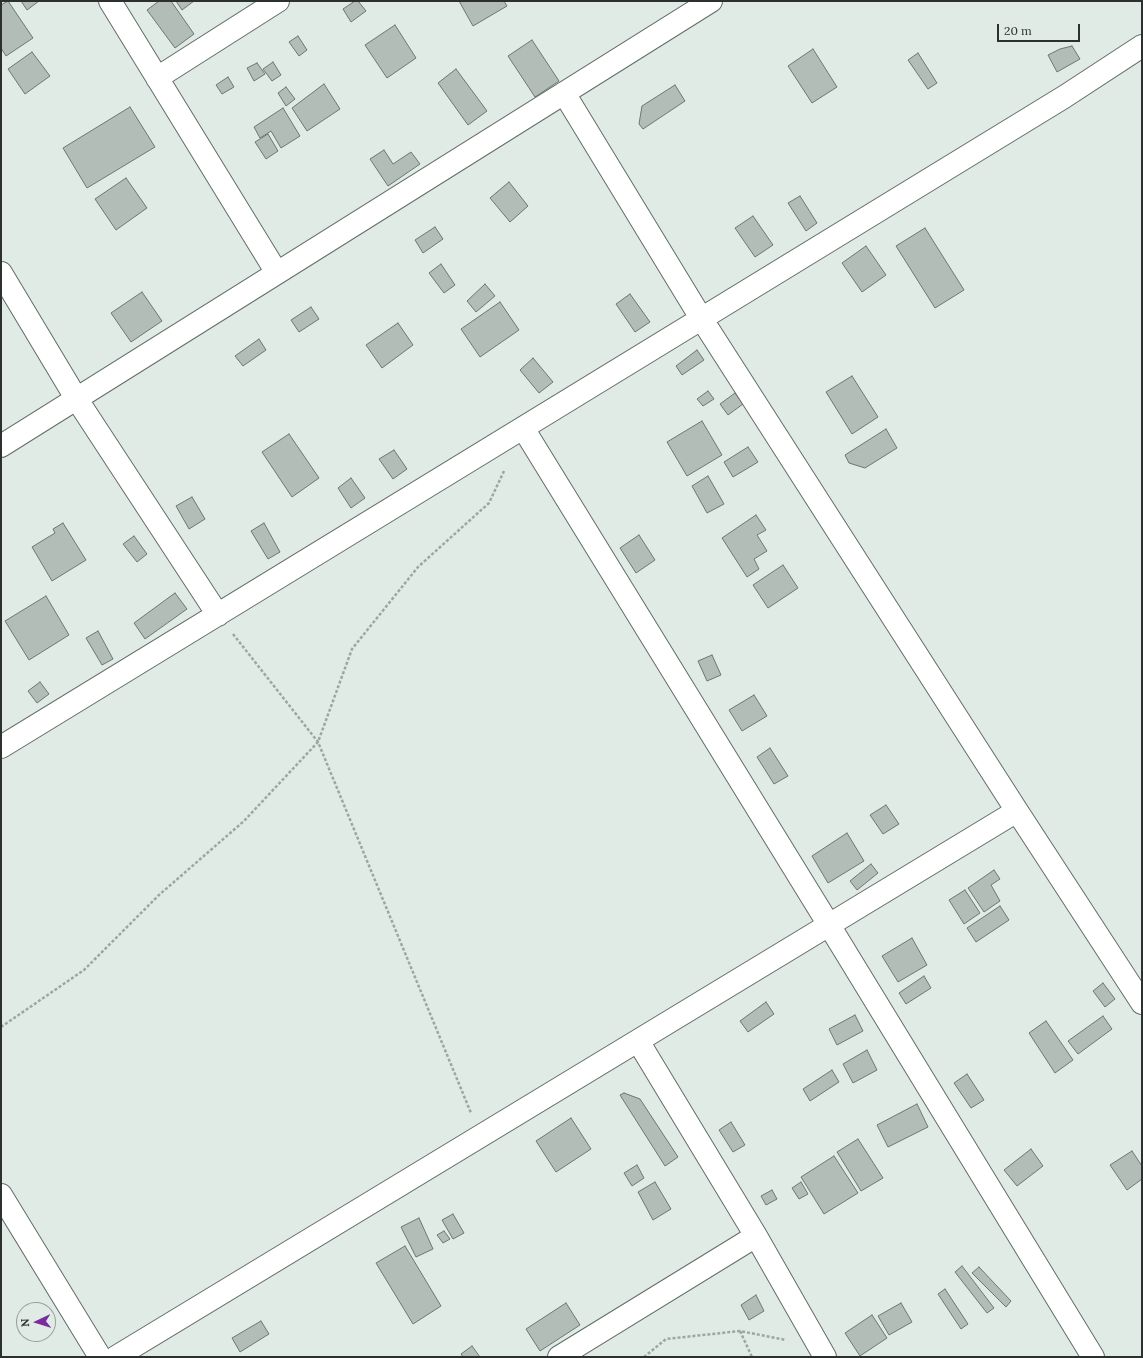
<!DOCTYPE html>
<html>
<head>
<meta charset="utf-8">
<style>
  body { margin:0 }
  #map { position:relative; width:1143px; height:1358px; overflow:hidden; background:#e0ebe5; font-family:Lora,serif }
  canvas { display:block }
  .frame { position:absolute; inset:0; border:2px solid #2c302e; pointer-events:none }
  .north { position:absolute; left:16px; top:1302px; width:40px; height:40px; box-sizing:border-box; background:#e0ebe5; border:1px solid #98a09c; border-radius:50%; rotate:266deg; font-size:11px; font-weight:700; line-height:16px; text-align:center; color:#2c302e }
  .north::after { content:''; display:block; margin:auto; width:14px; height:18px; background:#792c9d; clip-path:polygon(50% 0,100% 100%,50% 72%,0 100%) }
  .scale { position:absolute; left:997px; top:24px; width:83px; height:18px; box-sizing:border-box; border:2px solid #2c302e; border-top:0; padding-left:5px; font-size:12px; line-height:14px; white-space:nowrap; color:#2c302e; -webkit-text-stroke:3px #e0ebe5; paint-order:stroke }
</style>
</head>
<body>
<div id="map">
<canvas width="1143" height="1358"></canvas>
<div class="frame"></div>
<div class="north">N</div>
<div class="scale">20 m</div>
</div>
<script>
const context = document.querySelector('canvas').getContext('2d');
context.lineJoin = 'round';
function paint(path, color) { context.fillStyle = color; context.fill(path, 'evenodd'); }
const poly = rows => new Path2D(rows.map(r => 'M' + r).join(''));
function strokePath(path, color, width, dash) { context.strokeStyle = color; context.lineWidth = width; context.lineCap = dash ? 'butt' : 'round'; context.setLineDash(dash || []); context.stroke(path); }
const building = poly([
  [8,1,33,38,6,56,1,48,1,5,8,1],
  [21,1,39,1,27,10,21,1],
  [159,1,171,1,194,34,175,48,147,10,159,1],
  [176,1,194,1,182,10,176,1],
  [355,1,358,1,366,11,351,22,343,9,355,1],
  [459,1,504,1,507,6,473,26,459,1],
  [395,25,416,58,387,78,365,45,395,25],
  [298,36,307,50,299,56,289,42,298,36],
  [532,40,559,81,535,97,508,56,532,40],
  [1072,46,1080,59,1057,72,1048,55,1060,49,1072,46],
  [813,49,837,87,812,103,788,66,813,49],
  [32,52,50,76,25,94,8,69,32,52],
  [918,53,937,83,928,89,908,60,918,53],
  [273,62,281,75,272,81,263,69,273,62],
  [257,63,265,74,254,81,247,68,257,63],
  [456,69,487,111,468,125,438,83,456,69],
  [228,77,234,87,222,94,216,85,228,77],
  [324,84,340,109,307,131,292,108,324,84],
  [675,85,685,101,643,129,639,124,642,106,675,85],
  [286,87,295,99,286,106,278,93,286,87],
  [130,107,155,147,87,188,63,148,130,107],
  [283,108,300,136,281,148,271,131,260,138,254,127,283,108],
  [268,134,278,151,266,159,255,142,268,134],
  [384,150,393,164,411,152,420,164,388,186,370,159,384,150],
  [126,178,147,208,116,230,95,199,126,178],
  [509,182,528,206,510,222,490,198,509,182],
  [800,196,817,223,806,231,788,203,800,196],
  [753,216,773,245,755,257,735,228,753,216],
  [435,227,443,239,423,253,415,240,435,227],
  [925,228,964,290,935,308,896,246,925,228],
  [866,246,886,275,862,292,842,263,866,246],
  [441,264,455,285,444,293,429,273,441,264],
  [485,284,495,296,476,312,467,301,485,284],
  [142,292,162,321,131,342,111,313,142,292],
  [630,294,650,322,635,332,616,304,630,294],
  [500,302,519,330,480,357,461,329,500,302],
  [311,307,319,319,299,332,291,320,311,307],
  [398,323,413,345,382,368,366,345,398,323],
  [259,339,266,350,243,366,235,356,259,339],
  [697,350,704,360,682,375,676,366,697,350],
  [533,358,553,382,539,393,520,370,533,358],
  [852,376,878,417,852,434,826,392,852,376],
  [708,391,714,399,703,406,697,399,708,391],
  [735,393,743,404,728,415,720,404,735,393],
  [702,421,722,455,687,476,667,442,702,421],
  [886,429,897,448,865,468,849,463,845,455,886,429],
  [289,434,319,478,292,497,262,452,289,434],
  [748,447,758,462,733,477,724,462,748,447],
  [394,450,407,469,393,479,379,459,394,450],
  [708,476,724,504,707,513,692,486,708,476],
  [351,478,365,498,351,508,338,488,351,478],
  [192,497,205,519,189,529,176,506,192,497],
  [756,515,766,530,757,535,767,551,754,559,759,569,747,577,722,538,756,515],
  [63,523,86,560,52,581,32,547,55,533,53,529,63,523],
  [264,523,280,552,268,559,251,531,264,523],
  [639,535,655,560,636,573,620,548,639,535],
  [134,536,147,554,137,562,123,544,134,536],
  [783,565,798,588,768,608,753,585,783,565],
  [175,593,187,609,145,639,134,623,175,593],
  [46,596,69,635,29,660,5,621,46,596],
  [98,631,113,659,102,665,86,638,98,631],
  [712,655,721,675,707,681,698,661,712,655],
  [40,682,49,694,37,703,28,691,40,682],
  [754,695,767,716,742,731,729,710,754,695],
  [770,748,788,776,774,784,757,757,770,748],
  [886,805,899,824,883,834,870,815,886,805],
  [847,833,864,861,828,883,812,856,847,833],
  [871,864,878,873,857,890,850,881,871,864],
  [994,870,1000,879,991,885,1000,901,984,912,968,888,994,870],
  [965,890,980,913,964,924,949,900,965,890],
  [1000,906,1009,920,976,942,967,928,1000,906],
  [912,938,927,965,898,982,882,956,912,938],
  [924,976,931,988,906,1004,899,993,924,976],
  [1103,983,1115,999,1105,1007,1093,991,1103,983],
  [766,1002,774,1014,748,1032,740,1021,766,1002],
  [855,1015,863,1031,837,1045,829,1029,855,1015],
  [1103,1016,1112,1029,1078,1054,1068,1041,1103,1016],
  [1046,1021,1073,1060,1055,1073,1029,1033,1046,1021],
  [867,1050,877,1070,853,1083,843,1064,867,1050],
  [832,1070,839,1082,810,1101,803,1089,832,1070],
  [967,1074,984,1100,971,1108,954,1083,967,1074],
  [624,1093,640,1099,678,1157,665,1166,620,1095,624,1093],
  [917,1104,928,1127,888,1147,877,1125,917,1104],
  [571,1118,591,1149,556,1172,536,1141,571,1118],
  [731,1122,745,1145,733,1152,719,1130,731,1122],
  [858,1139,883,1178,861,1191,837,1152,858,1139],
  [1031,1149,1043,1166,1017,1186,1004,1170,1031,1149],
  [1132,1151,1142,1166,1142,1179,1127,1190,1110,1165,1132,1151],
  [834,1156,858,1193,824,1214,801,1177,834,1156],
  [637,1165,644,1178,632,1186,624,1173,637,1165],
  [655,1182,671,1209,653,1220,638,1192,655,1182],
  [801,1182,808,1194,799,1199,792,1188,801,1182],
  [772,1190,777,1199,766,1205,761,1196,772,1190],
  [453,1214,464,1233,453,1239,442,1220,453,1214],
  [419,1218,433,1249,416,1257,401,1227,419,1218],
  [444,1231,450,1239,443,1243,437,1235,444,1231],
  [405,1246,441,1306,413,1324,376,1263,405,1246],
  [962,1266,994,1308,987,1313,955,1272,962,1266],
  [979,1267,1011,1301,1006,1307,972,1273,979,1267],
  [945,1289,968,1324,961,1329,938,1294,945,1289],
  [756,1295,764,1311,749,1320,741,1305,756,1295],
  [566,1303,580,1325,540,1351,526,1329,566,1303],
  [901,1303,912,1322,889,1335,878,1316,901,1303],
  [872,1315,887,1338,860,1356,845,1333,872,1315],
  [261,1321,269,1334,240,1352,232,1338,261,1321],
  [472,1346,480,1357,463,1357,461,1354,472,1346]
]);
paint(building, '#b2bdb7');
strokePath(building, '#6d7671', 1);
const minor = poly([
  [110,1,277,273],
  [157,78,278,1],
  [564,93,701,318,1017,811,1142,1003],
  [1,273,76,398,218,615],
  [523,428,829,925,1093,1357],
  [1,446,711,1],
  [1,747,1064,97,1142,46],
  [638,1041,756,1236,825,1357],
  [1,1195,100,1357],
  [116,1357,1017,811],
  [559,1357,756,1236]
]);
strokePath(minor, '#636d67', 24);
strokePath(poly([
  [233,634,318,742,471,1113],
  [1,1027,84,970,159,895,244,821,318,742,352,649,418,567,489,503,504,471],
  [740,1331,752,1357],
  [644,1357,666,1339,740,1331,786,1340]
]), '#9ea6a2', 2.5, [3, 2]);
strokePath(minor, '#fff', 22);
</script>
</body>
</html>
